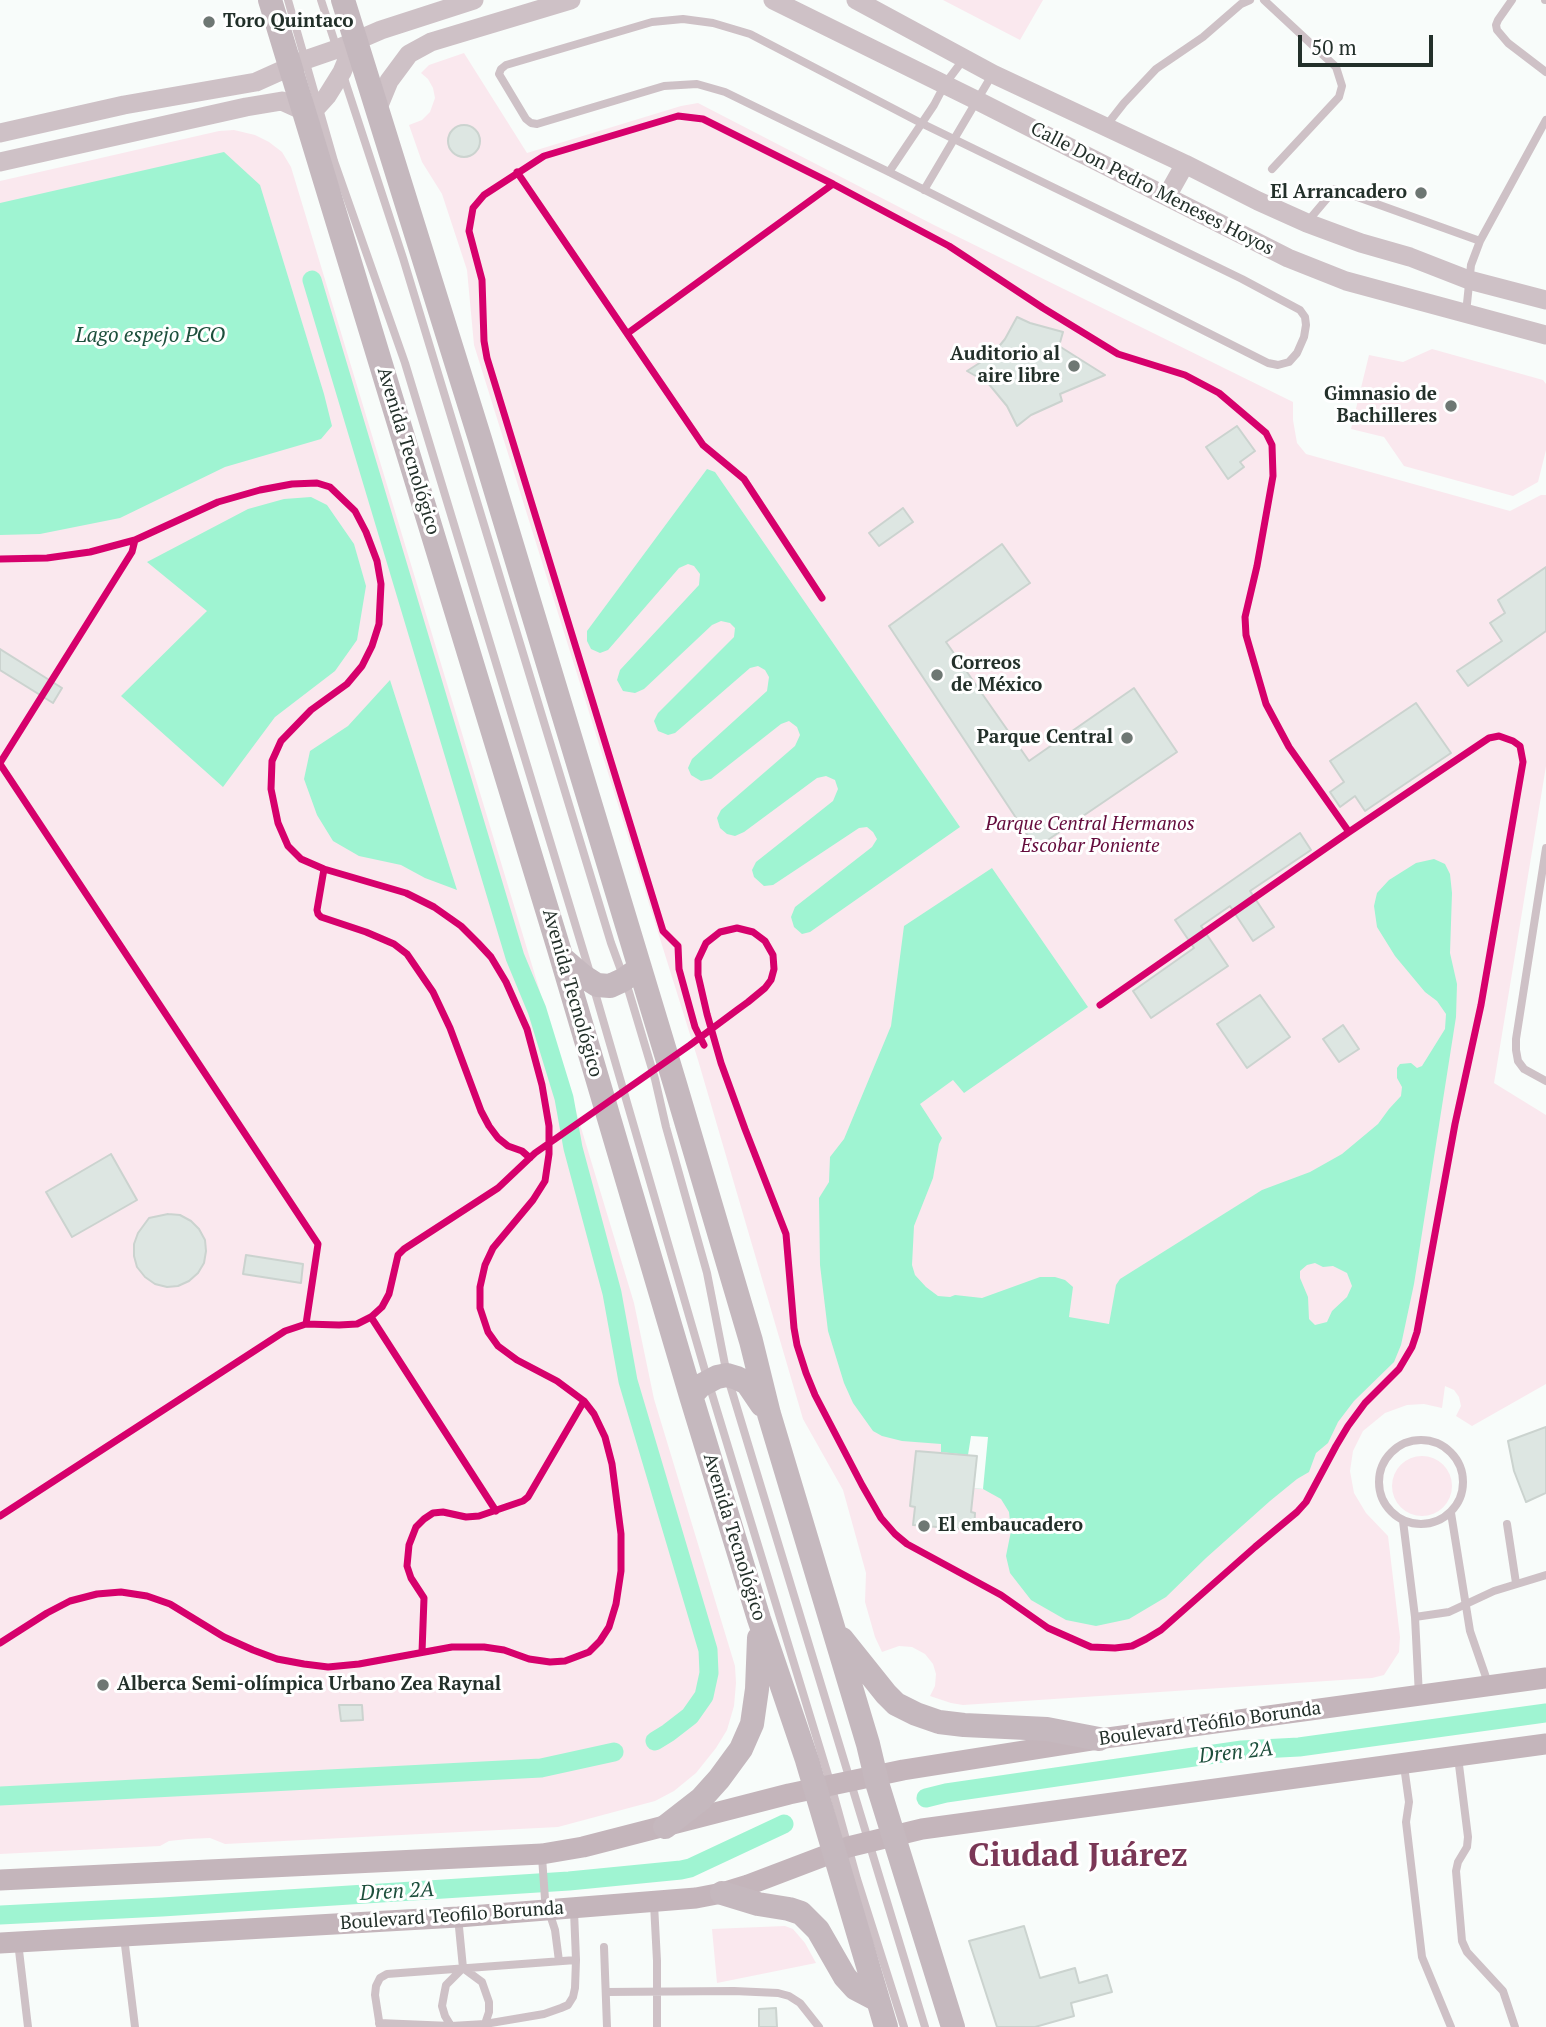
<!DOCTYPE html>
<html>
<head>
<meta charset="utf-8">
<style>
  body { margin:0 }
  #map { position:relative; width:1546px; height:2027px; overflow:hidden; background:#f8fcfa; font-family:"PT Serif",serif }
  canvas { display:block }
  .scale { position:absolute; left:1298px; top:35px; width:135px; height:32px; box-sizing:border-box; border:4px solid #23302a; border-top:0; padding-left:9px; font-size:21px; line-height:24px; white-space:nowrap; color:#23302a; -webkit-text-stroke:5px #fff; paint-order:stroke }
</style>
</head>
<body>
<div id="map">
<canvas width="1546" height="2027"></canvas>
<div class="scale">50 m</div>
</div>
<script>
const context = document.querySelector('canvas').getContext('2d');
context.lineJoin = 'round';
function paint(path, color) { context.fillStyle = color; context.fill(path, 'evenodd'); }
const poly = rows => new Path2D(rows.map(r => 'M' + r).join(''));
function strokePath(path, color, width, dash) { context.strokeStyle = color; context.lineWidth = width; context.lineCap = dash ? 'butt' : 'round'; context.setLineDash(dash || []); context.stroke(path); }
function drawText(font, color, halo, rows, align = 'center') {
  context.font = font + ' "PT Serif",serif'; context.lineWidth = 6; context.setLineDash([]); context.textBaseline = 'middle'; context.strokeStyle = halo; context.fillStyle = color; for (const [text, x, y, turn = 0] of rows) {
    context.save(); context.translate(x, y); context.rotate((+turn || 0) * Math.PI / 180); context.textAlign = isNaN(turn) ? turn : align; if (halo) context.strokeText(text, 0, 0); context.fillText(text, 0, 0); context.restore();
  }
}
paint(poly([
  [943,0,1043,0,1020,40],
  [464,53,527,153,681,106,698,103,932,224,1293,402,1293,420,1297,443,1306,454,1510,511,1541,495,1546,495,1546,766,1494,1083,1546,1115,1546,1384,1472,1426,1456,1416,1461,1406,1459,1397,1454,1390,1445,1386,1442,1408,1424,1404,1407,1405,1385,1413,1363,1431,1353,1451,1350,1471,1354,1493,1366,1513,1388,1536,1400,1637,1399,1652,1384,1675,1372,1678,963,1705,951,1703,930,1696,935,1686,936,1674,933,1664,925,1654,912,1647,899,1646,882,1652,875,1637,865,1602,866,1573,843,1490,803,1419,698,1060,474,345,467,270,442,194,422,162,409,125,422,120,430,112,435,98,433,88,428,79,421,73,429,65],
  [234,130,255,135,269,142,282,152,291,167,634,1303,654,1399,735,1666,736,1683,734,1706,727,1730,716,1748,696,1773,674,1791,655,1801,558,1827,225,1844,210,1838,188,1839,169,1841,160,1846,0,1854,0,181,219,131],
  [1432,349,1543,380,1546,384,1546,450,1538,482,1513,496,1404,466,1384,437,1351,429,1369,355,1403,362],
  '1392 1486a30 30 0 1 1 60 0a30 30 0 1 1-60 0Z',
  [785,1926,793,1929,805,1943,816,1963,717,1983,712,1929]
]), '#fae8ee');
paint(poly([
  [224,152,260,185,324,394,332,426,321,439,225,467,120,518,40,534,0,535,0,203],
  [707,469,715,472,960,827,810,932,802,934,794,927,791,917,795,907,872,847,877,839,873,832,867,827,859,828,773,885,764,886,754,877,752,870,756,862,833,801,838,789,835,780,826,776,817,778,744,832,735,836,727,834,720,828,717,818,721,810,795,746,800,735,797,727,789,721,781,724,711,779,701,781,691,775,688,768,692,759,767,691,769,677,765,670,758,666,750,668,675,733,668,735,658,731,654,721,658,713,734,637,735,628,730,623,721,621,712,625,644,689,635,693,623,691,617,680,620,670,699,585,700,574,694,566,688,564,679,568,608,650,600,653,591,649,587,641,587,631],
  [311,497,327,505,354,544,366,586,357,640,335,671,275,717,223,787,121,696,207,611,147,562,248,509,284,499],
  [390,680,457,890,425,878,401,865,359,856,333,841,317,815,304,779,310,751,348,726],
  [1434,859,1445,864,1450,874,1452,893,1450,953,1457,984,1456,1017,1414,1284,1401,1345,1394,1362,1354,1401,1338,1422,1328,1443,1316,1453,1309,1472,1297,1479,1270,1501,1206,1558,1166,1597,1129,1619,1096,1626,1066,1620,1031,1600,1010,1573,1006,1556,1011,1531,1009,1512,1001,1499,983,1489,974,1488,977,1456,941,1452,941,1444,902,1441,882,1436,873,1431,853,1403,844,1383,828,1331,820,1265,819,1198,829,1182,830,1157,844,1139,891,1026,904,926,992,868,1088,1007,964,1093,953,1080,920,1104,942,1138,939,1144,933,1178,914,1226,912,1265,915,1275,926,1287,938,1296,950,1297,955,1295,982,1298,1040,1277,1055,1277,1065,1280,1073,1287,1069,1317,1109,1324,1116,1285,1120,1279,1262,1190,1310,1172,1342,1154,1378,1124,1389,1109,1401,1096,1402,1087,1397,1078,1397,1068,1400,1064,1411,1063,1417,1068,1422,1066,1445,1029,1446,1014,1437,1001,1425,992,1395,956,1377,927,1374,906,1377,893,1389,880,1416,863],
  [1315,1263,1323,1267,1333,1266,1347,1273,1352,1286,1347,1297,1332,1311,1327,1322,1315,1325,1309,1319,1308,1297,1300,1278,1300,1271,1307,1265]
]), '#9ff4d2');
paint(poly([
  [971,1436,988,1437,983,1489,974,1488,977,1457,968,1455]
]), '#f8fcfa');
strokePath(poly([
  [312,280,515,957,537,1010,564,1098,573,1148,612,1293,628,1381,708,1650,709,1673,704,1696,690,1716,668,1733,655,1741],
  [0,1796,541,1768,614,1752],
  [926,1798,946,1793,1242,1750,1299,1747,1546,1713],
  [0,1915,162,1907,569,1881,681,1870,690,1868,784,1824]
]), '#9ff4d2', 19);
const building = poly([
  '448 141a16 16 0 1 1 32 0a16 16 0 1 1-32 0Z',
  [1017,317,1030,323,1063,332,1059,346,1105,375,1060,394,1062,401,1031,415,1017,426,1007,406,988,383,967,371,992,355,1005,339,1017,317],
  [1237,426,1255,451,1240,462,1244,467,1228,479,1206,447,1237,426],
  [903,508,913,522,879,546,869,533,903,508],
  [1002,544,1030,583,946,642,1029,761,1134,688,1177,752,1036,848,889,626,1002,544],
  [1546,567,1546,631,1468,686,1457,671,1502,641,1490,623,1505,613,1498,600,1546,567],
  [0,649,62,688,53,703,0,670,0,649],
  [1416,703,1451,753,1365,811,1355,796,1340,807,1330,792,1344,782,1330,761,1416,703],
  [1300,833,1311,850,1250,891,1274,927,1253,941,1230,906,1201,926,1228,966,1151,1018,1133,991,1194,948,1175,920,1300,833],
  [1260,995,1290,1037,1247,1068,1217,1024,1260,995],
  [1343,1025,1359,1049,1339,1062,1323,1039,1343,1025],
  [111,1154,137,1200,72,1237,46,1192,111,1154],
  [168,1214,180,1215,191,1221,199,1229,205,1240,206,1251,204,1263,198,1273,189,1281,178,1286,167,1287,155,1284,145,1277,137,1267,134,1256,134,1244,138,1233,149,1218,168,1214],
  [246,1255,303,1264,301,1283,243,1274,246,1255],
  [1546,1427,1546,1493,1526,1502,1514,1471,1508,1441,1546,1427],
  [916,1451,977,1456,971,1512,975,1513,974,1530,913,1525,915,1507,910,1506,916,1451],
  [339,1705,362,1705,363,1720,341,1721,339,1705],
  [1024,1926,1040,1978,1075,1968,1079,1983,1107,1975,1112,1992,1071,2003,1074,2016,1035,2027,997,2027,969,1941,1024,1926],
  [776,2008,777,2027,759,2027,759,2009,776,2008]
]);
paint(building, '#dde6e2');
strokePath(building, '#cbd3cf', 2);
strokePath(poly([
  [288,0,334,161,405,363,590,973],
  [321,0,337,49],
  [1264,0,1336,67,1342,86,1339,97,1272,169],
  [1512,0,1498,20,1496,25,1497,30,1508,43,1546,72],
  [1545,0,1546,0],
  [683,19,713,23,750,34,921,123,1242,279,1300,310,1305,317,1306,325,1304,337,1297,353,1289,362,1278,365,1268,363,889,172,725,92,697,84,664,86,537,124,531,123,526,119,499,74,501,69,506,65,652,22,683,19],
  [343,75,403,258,611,943,629,992,655,1079,666,1127,707,1273,727,1375,925,2027],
  [1106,126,1124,103,1156,69,1203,37,1241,4,1250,0],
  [889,172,934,105,945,84,963,60],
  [924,190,992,75],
  [1308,221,1335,189,1480,241],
  [1466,313,1471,265,1480,241,1546,120],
  [1546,848,1516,1039,1516,1050,1518,1061,1524,1069,1546,1081],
  [594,989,708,1381,831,1785,857,1879,904,2027],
  '1379 1482a42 42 0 1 1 84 0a42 42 0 1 1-84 0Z',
  [1451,1513,1470,1631,1488,1683],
  [1403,1521,1415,1617,1419,1696],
  [1507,1524,1516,1583],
  [1415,1617,1449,1612,1494,1591,1546,1575],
  [1458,1757,1468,1837,1467,1847,1458,1862,1456,1871,1462,1941,1467,1952,1503,1991,1515,2027],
  [1404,1766,1409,1802,1406,1822,1422,1957,1451,2027],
  [542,1857,545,1899,555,1930,559,1961],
  [654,1904,657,1961,657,2027],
  [458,1917,463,1968,482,1982,489,2002,489,2012,485,2024],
  [124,1937,135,2027],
  [18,1942,28,2027],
  [604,1947,607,2027],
  [606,1992,734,1991,778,1993,789,1996,800,2003,819,2027],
  [379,2023,451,2026,485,2024,544,2014,561,2008,568,2005,573,1997,575,1988,576,1960,574,1911],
  [451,2026,445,2016,442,2006,444,1995,446,1985,463,1968],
  [380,2027,375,1995,376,1986,380,1978,387,1974,576,1960]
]), '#cec1c6', 8);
strokePath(poly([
  [773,0,978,101,1288,258,1346,281,1546,335],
  [856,0,993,74,1185,164,1258,201,1307,223,1361,243,1410,257,1469,280,1546,300],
  [377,110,389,81,409,54,431,42,571,0],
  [0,133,124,105,256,82,305,60,337,49,381,30,474,0],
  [0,162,246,107,282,101,304,111,318,106,327,96,342,72,355,41],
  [1167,196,1185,164]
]), '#cec1c6', 19);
strokePath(poly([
  [0,1880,542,1854,583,1847,789,1794,903,1770,1099,1739,1546,1678],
  [0,1943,458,1917,696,1898,722,1893,748,1885,848,1847,922,1829,1546,1744]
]), '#c4b5bb', 21);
strokePath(poly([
  [270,0,559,949,691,1396,759,1619,807,1760,886,2027],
  [343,0,480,439,675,1084,751,1341,769,1414,868,1744,878,1786,953,2027],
  [562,958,583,976,597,985,610,986,623,980,640,968],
  [691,1396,700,1386,717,1377,727,1375,737,1378,747,1383,762,1405],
  [842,1639,886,1694,896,1704,916,1714,939,1722,964,1725,1047,1729,1099,1739],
  [665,1827,701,1799,719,1779,741,1749,752,1724,757,1689,759,1638],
  [722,1893,758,1904,789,1909,801,1913,818,1930,845,1977,855,1988,876,1999]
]), '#c5b8be', 24);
strokePath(poly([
  [517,172,703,445,744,479,822,598],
  [628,333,833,184],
  [0,559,47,558,90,552,135,540,218,502,260,490,292,484,317,483,330,487,355,511,366,532,377,561,381,584,379,624,372,646,362,666,347,684,311,710,281,741,272,761,271,789,278,823,288,846,301,859,324,869,406,893,434,907,461,926,478,943,491,957,506,982,527,1029,542,1085,549,1126,549,1154,545,1181,533,1200,493,1248,485,1265,480,1287,480,1308,488,1332,498,1346,517,1360,557,1381,584,1401,594,1414,605,1437,612,1464,621,1534,621,1571,616,1604,609,1627,600,1641,589,1652,565,1661,550,1662,529,1659,504,1650,484,1647,452,1647,359,1664,328,1667,304,1664,277,1659,253,1650,224,1637,170,1604,147,1596,121,1592,97,1594,70,1601,47,1613,0,1643],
  [0,763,132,552,135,540],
  [0,764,318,1244,306,1324],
  [324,869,317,910,318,914,321,917,366,932,394,944,407,954,433,992,450,1028,481,1111,489,1126,498,1138,508,1146,522,1151,530,1158],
  [704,1045,695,1027,679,969,678,946,663,931,487,358,484,341,482,280,469,231,473,208,484,195,544,156,678,116,703,119,833,184,949,246,1043,308,1118,354,1185,375,1219,393,1266,433,1272,445,1273,476,1257,566,1245,617,1246,635,1266,704,1289,747,1349,832],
  [371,1317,496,1511],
  [0,1516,285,1331,306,1324,339,1325,357,1324,371,1317,382,1307,389,1294,398,1255,404,1249,498,1188,535,1153,690,1045,737,1010,748,1002,765,988,771,980,774,969,773,955,765,941,753,932,737,928,720,932,706,943,698,960,698,975,707,1014,721,1063,745,1129,786,1234,794,1328,797,1345,806,1373,815,1395,862,1485,881,1518,895,1534,907,1544,1001,1595,1048,1628,1091,1647,1115,1648,1132,1646,1146,1639,1161,1630,1255,1547,1297,1512,1306,1502,1336,1446,1348,1426,1365,1403,1399,1369,1412,1347,1417,1332,1455,1124,1481,1005,1523,762,1520,746,1513,741,1499,736,1489,738,1349,832,1100,1005],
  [422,1652,424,1598,411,1578,407,1566,409,1545,416,1527,424,1519,433,1513,443,1512,466,1517,479,1516,523,1501,528,1497,584,1401]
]), '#d6006c', 7);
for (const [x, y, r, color] of [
  [209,22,7,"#6e7773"],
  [1421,193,7,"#6e7773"],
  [1074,366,7,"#6e7773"],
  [1451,406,7,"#6e7773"],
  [937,675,7,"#6e7773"],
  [1127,738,7,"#6e7773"],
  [924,1526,7,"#6e7773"],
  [103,1685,7,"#6e7773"]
]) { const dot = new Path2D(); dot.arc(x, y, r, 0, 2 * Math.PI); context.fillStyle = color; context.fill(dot); strokePath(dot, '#fff', 2.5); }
drawText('bold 19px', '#23302a', '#fff', [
  ["Toro Quintaco",223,22],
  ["El Arrancadero",1407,193,"right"],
  ["Auditorio al",1060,355,"right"],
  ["aire libre",1060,377,"right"],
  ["Gimnasio de",1437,395,"right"],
  ["Bachilleres",1437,417,"right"],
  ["Correos",951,664],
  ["de México",951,686],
  ["Parque Central",1113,738,"right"],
  ["El embaucadero",938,1526],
  ["Alberca Semi-olímpica Urbano Zea Raynal",117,1685]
], 'left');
drawText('19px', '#23302a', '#fff', [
  ["Calle Don Pedro Meneses Hoyos",1152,189,27],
  ["Avenida Tecnológico",408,451,73],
  ["Avenida Tecnológico",572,993,74],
  ["Avenida Tecnológico",734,1537,73],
  ["Boulevard Teófilo Borunda",1210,1724,-8],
  ["Boulevard Teofilo Borunda",452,1916,-4]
]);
drawText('italic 19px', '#640b3c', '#fff', [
  ["Parque Central Hermanos",1090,825],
  ["Escobar Poniente",1090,847]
]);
drawText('italic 21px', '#1d4f3c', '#fff', [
  ["Lago espejo PCO",150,336],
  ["Dren 2A",1236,1753,-6],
  ["Dren 2A",397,1892,-3]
]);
drawText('bold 33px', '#7a3756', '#fff', [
  ["Ciudad Juárez",1078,1857]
]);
</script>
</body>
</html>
